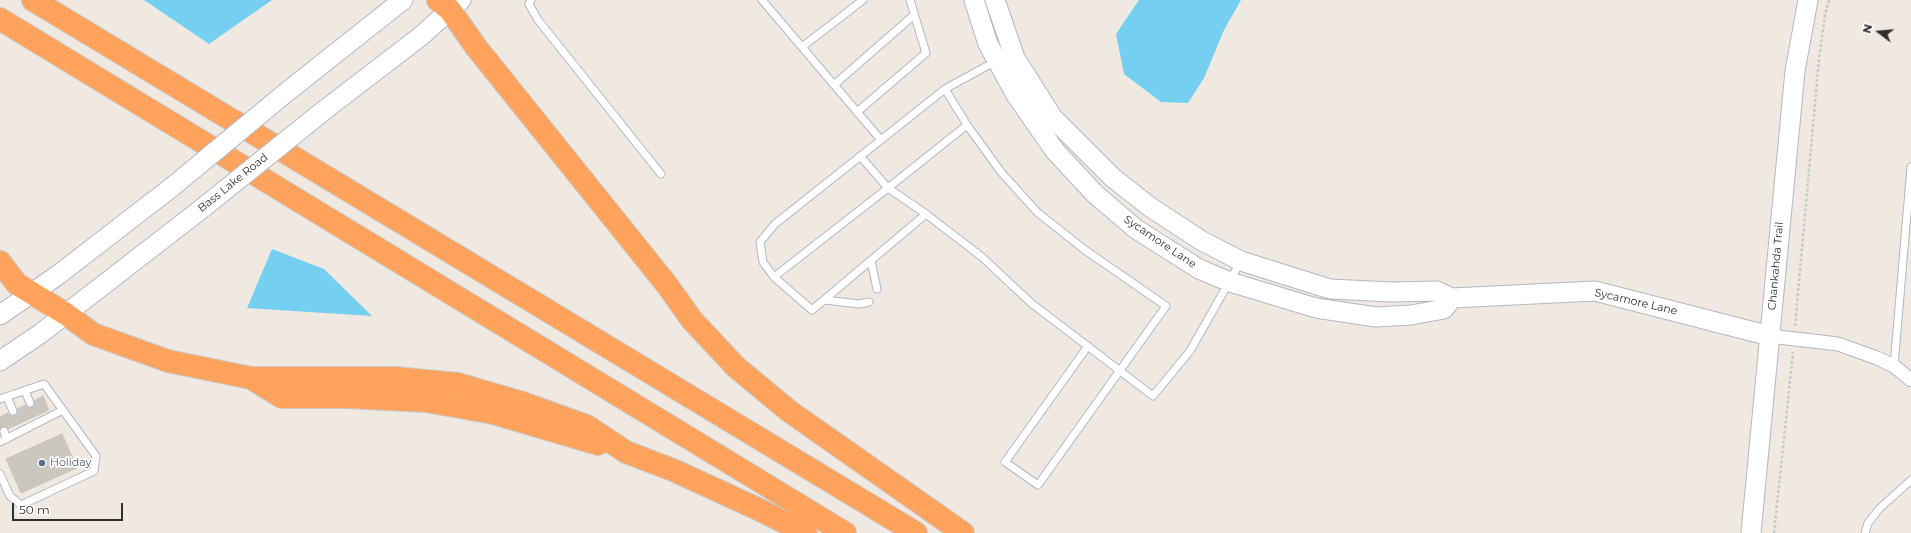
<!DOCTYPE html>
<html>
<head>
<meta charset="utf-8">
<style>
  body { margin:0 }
  #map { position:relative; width:1911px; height:533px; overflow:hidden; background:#efe9e1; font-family:Montserrat,sans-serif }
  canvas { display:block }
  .north { position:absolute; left:1859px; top:12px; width:40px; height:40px; -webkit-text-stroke:3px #fff; paint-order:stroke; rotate:286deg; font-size:11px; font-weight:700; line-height:16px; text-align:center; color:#2e2e2e }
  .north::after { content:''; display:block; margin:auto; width:14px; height:18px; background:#2e2e2e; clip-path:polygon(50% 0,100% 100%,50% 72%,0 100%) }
  .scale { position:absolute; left:12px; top:503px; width:111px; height:18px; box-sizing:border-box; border:2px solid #2e2e2e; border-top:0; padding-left:5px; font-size:12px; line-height:14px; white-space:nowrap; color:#2e2e2e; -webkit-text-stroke:3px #fff; paint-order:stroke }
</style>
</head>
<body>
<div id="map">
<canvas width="1911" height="533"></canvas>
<div class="north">N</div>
<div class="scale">50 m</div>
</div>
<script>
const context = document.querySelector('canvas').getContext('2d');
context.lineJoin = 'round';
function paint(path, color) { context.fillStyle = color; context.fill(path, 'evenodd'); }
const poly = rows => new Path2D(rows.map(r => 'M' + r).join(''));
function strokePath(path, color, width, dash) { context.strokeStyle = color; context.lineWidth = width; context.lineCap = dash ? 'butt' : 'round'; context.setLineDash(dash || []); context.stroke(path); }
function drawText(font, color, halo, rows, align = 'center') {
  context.font = font + ' Montserrat,sans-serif'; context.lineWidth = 3.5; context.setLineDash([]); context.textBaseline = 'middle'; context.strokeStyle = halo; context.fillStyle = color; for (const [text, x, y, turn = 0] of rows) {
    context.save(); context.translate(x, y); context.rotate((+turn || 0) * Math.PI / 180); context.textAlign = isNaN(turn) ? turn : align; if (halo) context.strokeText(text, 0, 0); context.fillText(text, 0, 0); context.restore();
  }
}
paint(poly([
  [144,0,272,0,209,44],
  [1139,0,1241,0,1224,30,1204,78,1188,103,1161,102,1124,74,1116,34],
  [272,249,324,269,372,316,247,308]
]), '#75cff0');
const building = poly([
  [43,396,49,410,8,429,4,426,0,428,0,417,8,413,12,416,15,415,18,412,17,409,25,405,29,408,32,407,35,404,34,401,43,396],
  [62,434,77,468,21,493,6,459,62,434]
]);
paint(building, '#cbc7bf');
strokePath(building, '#cbc5ba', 1);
const lane = poly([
  [531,0,529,4,538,20,661,174],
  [762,0,881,140],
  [802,47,863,0],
  [996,61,945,89,967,125,888,188,926,214,982,257,1031,303,1153,396,1190,351,1241,261],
  [834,85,914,15],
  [857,112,926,53,910,0],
  [967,125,1001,172,1037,212,1085,250,1166,306,1038,485,1005,462,1088,346],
  [860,156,888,188,774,277,812,310,926,214],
  [871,261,877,289],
  [774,277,763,262,760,242,775,224,945,89],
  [825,300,859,304,869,302],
  [1894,366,1911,167],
  [25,391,30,403],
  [7,397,13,411],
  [0,399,44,384,96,456,94,471,21,505,10,496,0,474],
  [4,431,7,439],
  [0,442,63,410],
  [1865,533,1868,523,1879,509,1911,480]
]);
const street = poly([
  [1770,336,1838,344,1877,358,1894,366,1911,380]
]);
const secondary = poly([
  [974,0,988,44,1016,95,1055,151,1095,194,1136,229,1199,269,1230,282,1316,308,1376,317,1411,315,1444,309,1452,298],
  [995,0,1015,58,1053,118,1112,177,1150,207,1202,241,1241,261,1330,289,1392,292,1437,291,1452,298,1595,291,1770,336],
  [288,91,403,0],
  [322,112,421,36,461,0],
  [0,315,58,275,172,187],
  [0,361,40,334,204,207],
  [1751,533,1795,71,1808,0]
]);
const highway = poly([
  [33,0,916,533],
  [438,0,450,10,476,47,667,285,692,320,736,367,789,411,963,533],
  [0,19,845,533],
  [0,262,17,284,66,314,93,334,168,361,251,378,395,378,458,384,523,403,587,426,626,452,673,470,758,509,806,533],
  [251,378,282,397,347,397,426,401,493,413,598,444]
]);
strokePath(lane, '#b4b7c1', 9);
strokePath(street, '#b4b7c1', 15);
strokePath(secondary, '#b4b7c1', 21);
strokePath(highway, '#c9c9c9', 24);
strokePath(poly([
  [1795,326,1819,59,1825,15,1829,0],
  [1774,533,1793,352]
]), '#c9c9c9', 2.5, [3, 2]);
strokePath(lane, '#fff', 7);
strokePath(street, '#fff', 13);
strokePath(secondary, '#fff', 19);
strokePath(highway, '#ffa35c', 22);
const secondaryBridge = poly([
  [172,187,288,91],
  [204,207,322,112]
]);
strokePath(secondaryBridge, '#b4b7c1', 21, []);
strokePath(secondaryBridge, '#fff', 19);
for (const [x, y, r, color] of [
  [42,463,4,"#5c6f8a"]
]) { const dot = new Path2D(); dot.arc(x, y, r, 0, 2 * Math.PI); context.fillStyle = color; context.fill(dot); strokePath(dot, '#fff', 1.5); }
drawText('11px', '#2e2e2e', '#fff', [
  ["Bass Lake Road",233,183,-39],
  ["Sycamore Lane",1160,242,34],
  ["Chankahda Trail",1776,266,-85],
  ["Sycamore Lane",1636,302,13]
]);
drawText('11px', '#4e5e75', '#fff', [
  ["Holiday",50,463]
], 'left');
</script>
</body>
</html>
